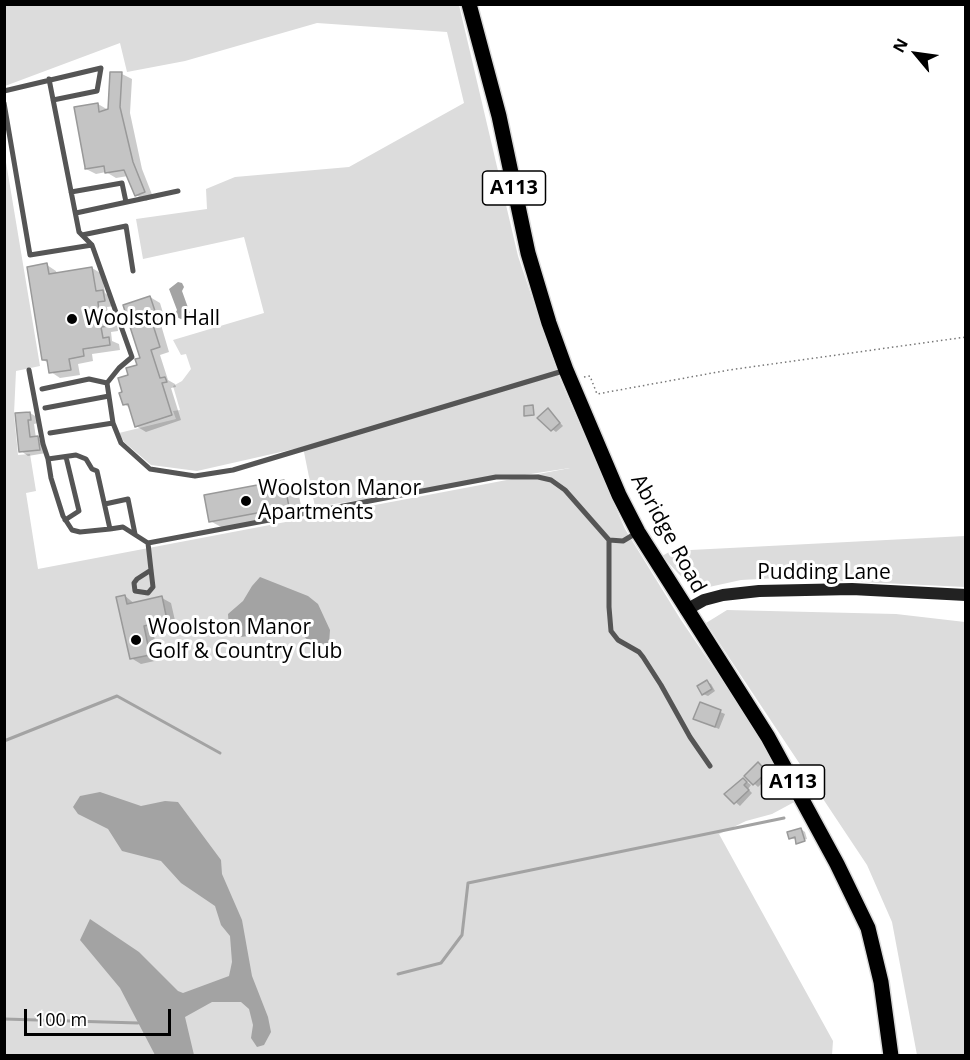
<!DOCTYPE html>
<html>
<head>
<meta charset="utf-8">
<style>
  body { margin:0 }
  #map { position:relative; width:970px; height:1060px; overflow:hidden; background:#fff; font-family:"Open Sans",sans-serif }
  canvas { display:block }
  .frame { position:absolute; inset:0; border:6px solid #000; pointer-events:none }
  .north { position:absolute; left:886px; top:24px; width:60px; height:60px; -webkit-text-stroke:4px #fff; paint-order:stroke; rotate:299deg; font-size:16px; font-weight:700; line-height:24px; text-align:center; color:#000 }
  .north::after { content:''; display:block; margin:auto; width:21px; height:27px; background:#000; clip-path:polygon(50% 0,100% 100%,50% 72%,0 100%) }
  .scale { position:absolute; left:24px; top:1009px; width:147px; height:27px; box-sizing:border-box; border:3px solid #000; border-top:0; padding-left:8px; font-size:18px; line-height:21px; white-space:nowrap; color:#000; -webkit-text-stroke:4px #fff; paint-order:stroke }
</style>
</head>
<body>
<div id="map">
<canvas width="970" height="1060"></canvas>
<div class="frame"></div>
<div class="north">N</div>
<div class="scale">100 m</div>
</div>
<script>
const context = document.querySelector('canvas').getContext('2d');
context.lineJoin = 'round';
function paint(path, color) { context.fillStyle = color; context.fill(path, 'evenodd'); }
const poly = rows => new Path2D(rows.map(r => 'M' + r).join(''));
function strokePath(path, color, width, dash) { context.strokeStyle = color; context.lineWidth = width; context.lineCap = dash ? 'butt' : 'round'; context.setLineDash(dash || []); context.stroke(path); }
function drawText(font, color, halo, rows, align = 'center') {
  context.font = font + ' "Open Sans",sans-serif'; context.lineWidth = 6; context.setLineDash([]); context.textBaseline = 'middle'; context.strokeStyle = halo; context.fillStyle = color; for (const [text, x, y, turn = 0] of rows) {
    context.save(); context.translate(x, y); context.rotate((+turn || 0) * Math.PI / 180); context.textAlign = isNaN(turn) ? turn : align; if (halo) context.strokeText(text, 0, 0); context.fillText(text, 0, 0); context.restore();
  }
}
paint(poly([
  [5,5,459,5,518,256,559,377,625,529,681,620,762,739,798,800,772,814,746,821,719,834,833,1041,832,1055,5,1055,4,150,40,366,16,371,14,414,18,455,30,454,36,491,26,493,38,569,570,468,315,507,303,447,197,471,151,465,124,442,119,433,176,419,173,411,180,410,173,386,182,381,191,369,186,354,181,355,173,340,264,313,244,237,143,259,136,219,207,209,206,189,235,177,349,167,464,103,447,32,317,23,185,61,127,72,120,43,5,86],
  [965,536,965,587,778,578,741,580,709,587,691,587,662,556,671,551],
  [727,610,896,614,965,622,965,1055,917,1055,892,922,867,865,706,623]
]), '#dcdcdc');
paint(poly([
  [178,282,182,283,184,287,182,291,191,316,181,319,174,316,177,310,169,289],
  [260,577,308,596,318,604,330,630,329,644,321,647,310,643,304,636,267,630,255,635,241,637,229,630,228,614,243,601,252,586],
  [100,792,141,806,165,801,178,802,221,860,222,874,242,920,252,976,268,1017,271,1032,264,1045,257,1047,251,1038,253,1025,249,1009,241,1002,212,1002,185,1017,194,1055,155,1055,120,988,80,940,90,919,139,952,178,991,183,993,229,976,232,962,230,936,221,925,215,906,181,883,161,861,122,851,108,829,78,814,73,807,80,796]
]), '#a3a3a3');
paint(poly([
  [112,74,122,74,132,79,130,113,142,169,153,197,146,201,136,195,128,176,116,178,106,172,96,174,86,169,98,104,110,111],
  [47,265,56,271,57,274,92,268,102,274,105,293,112,298,114,306,107,307,108,313,116,318,118,331,111,332,112,341,119,344,120,350,92,354,93,361,78,364,80,375,60,378,51,372,49,363,43,360],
  [150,297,160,303,164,316,159,318,169,352,160,355,168,380,175,384,176,387,171,388,181,420,146,432,136,426,130,408,124,404,124,393,130,376,142,359],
  [548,410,563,426,556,432,552,429],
  [30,413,37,417,38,423,34,424,36,438,45,442,46,453,28,456,21,451,16,415],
  [284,482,298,491,303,515,225,529,210,521],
  [125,596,135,604,162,598,171,603,176,625,153,631,159,660,141,664,131,658],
  [707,682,711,684,715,691,708,696,703,694],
  [701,704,725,714,719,729,700,721],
  [758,764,770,775,758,787,746,776],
  [743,779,751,785,748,789,752,793,740,806,726,794],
  [801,829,805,832,807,839,799,841,799,844,797,840,790,838]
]), '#0003');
strokePath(poly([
  [4,741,117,696,220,753],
  [398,974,441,963,462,935,468,883,784,818],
  [4,1019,138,1023]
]), '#a3a3a3', 3);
const building = poly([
  [110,72,122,72,120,107,133,162,145,192,135,196,124,170,105,173,104,166,85,169,85,167,74,107,98,103,99,112,108,109,110,72],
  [47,263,49,274,92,267,96,291,103,290,105,301,98,302,99,312,106,311,109,326,101,327,103,338,109,337,110,345,83,349,84,356,69,359,71,370,49,373,47,360,42,360,27,267,47,263],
  [150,296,155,311,150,313,154,323,156,322,157,323,153,325,160,347,151,350,160,378,165,377,167,382,162,383,172,415,135,427,128,404,123,405,119,393,122,392,118,378,128,375,126,368,137,365,135,359,140,358,123,305,150,296],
  [533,405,534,415,524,416,524,406,533,405],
  [548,408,560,423,551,431,537,418,548,408],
  [30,412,31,420,28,420,30,437,38,436,40,450,19,452,15,413,30,412],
  [284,480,289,507,209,522,204,495,284,480],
  [125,595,127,604,162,596,167,620,144,626,150,655,130,659,116,597,125,595],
  [707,680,712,689,702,695,697,686,707,680],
  [700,702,721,710,715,727,693,719,700,702],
  [758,762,767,772,753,785,744,776,758,762],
  [743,778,747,782,744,785,749,790,734,804,724,794,743,778],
  [801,828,805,841,796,844,795,837,789,839,787,832,801,828]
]);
paint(building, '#c4c4c4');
strokePath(building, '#999', 1.5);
const primary = poly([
  [469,4,499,116,528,253,549,323,566,370,619,495,638,532,768,737,837,864,868,928,881,982,891,1056]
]);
strokePath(primary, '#dbdbdb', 18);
strokePath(poly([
  [584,377,590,376,597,394,729,370,966,337]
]), '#777', 1.5, [1.5, 3]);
strokePath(poly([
  [49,79,79,232,92,245,132,357,119,368,107,383,113,423,121,443,150,469,195,476,233,470,563,371],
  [4,91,101,68,97,91,53,100],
  [4,103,30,255,92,245],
  [71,192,122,183,126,202],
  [76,213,178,191],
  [82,235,126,226,133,271],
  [29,370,43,444,48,459],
  [42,389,89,379,107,383],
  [45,408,109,396],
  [50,433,113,423],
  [105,504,128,499,135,534],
  [65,520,79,511,66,457],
  [110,529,97,471,92,469,86,459,76,455,48,459,51,478,63,516,72,530,80,532,110,529,123,527,148,543,496,477,538,477,551,480,565,490,609,540,609,607,611,631,618,640,639,652,643,657,661,685,690,737,710,766],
  [609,540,623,541,638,532],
  [148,543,151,570,153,587,148,593,135,591,134,583,137,579,151,570]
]), '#555', 5);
strokePath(poly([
  [686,610,704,600,723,595,759,591,852,589,966,595]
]), '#222', 12);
strokePath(primary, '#000', 15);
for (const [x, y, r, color] of [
  [72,319,6,"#000"],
  [246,501,6,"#000"],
  [136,640,6,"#000"]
]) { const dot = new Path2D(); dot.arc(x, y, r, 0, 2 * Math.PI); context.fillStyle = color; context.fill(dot); strokePath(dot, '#fff', 2); }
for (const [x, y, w] of [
  [514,188,63],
  [793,782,63]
]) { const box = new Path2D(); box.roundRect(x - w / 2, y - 17, w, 34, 4.5); context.fillStyle = '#fff'; context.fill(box); strokePath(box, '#000', 1.5); }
drawText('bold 20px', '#000', null, [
  ["A113",514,188],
  ["A113",793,782]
]);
drawText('21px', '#000', '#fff', [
  ["Woolston Hall",84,319],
  ["Woolston Manor",258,489],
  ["Apartments",258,513],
  ["Woolston Manor",148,628],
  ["Golf & Country Club",148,652]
], 'left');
drawText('21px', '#000', '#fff', [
  ["Abridge Road",668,534,61],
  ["Pudding Lane",824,573]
]);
</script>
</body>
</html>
